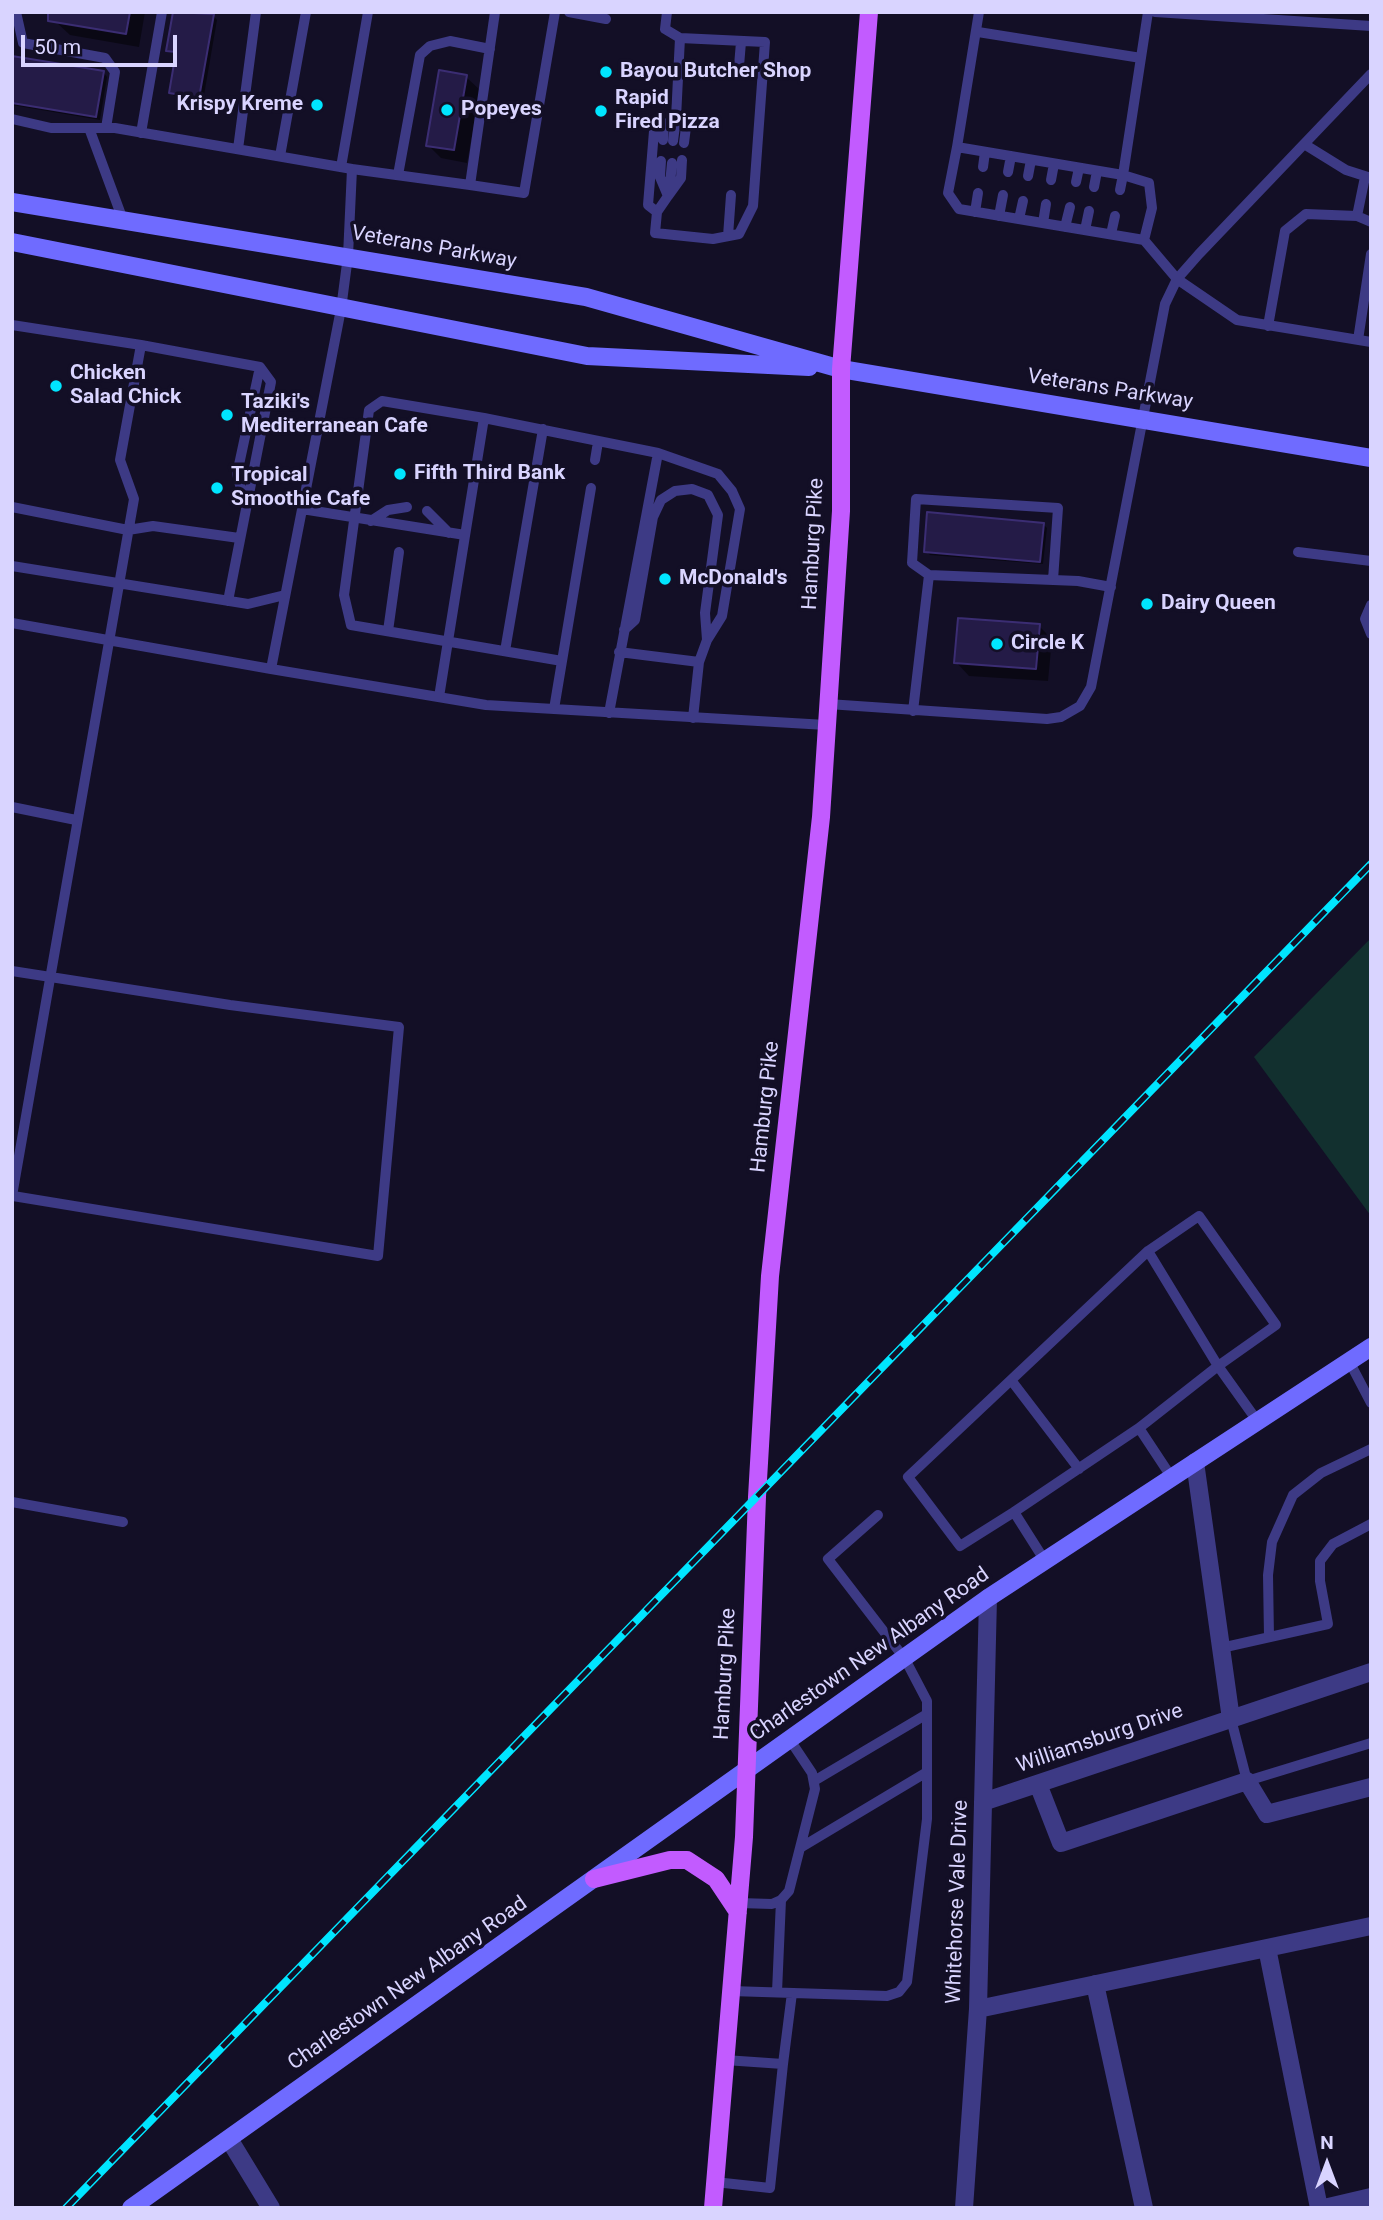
<!DOCTYPE html>
<html>
<head>
<meta charset="utf-8">
<style>
  body { margin:0 }
  #map { position:relative; width:1383px; height:2220px; overflow:hidden; background:#130f26; font-family:Roboto,sans-serif }
  canvas { display:block }
  .frame { position:absolute; inset:0; border:14px solid #d9d4ff; pointer-events:none }
  .north { position:absolute; left:1292px; top:2129px; width:70px; height:70px; -webkit-text-stroke:5px #130f26; paint-order:stroke; rotate:0deg; font-size:19px; font-weight:700; line-height:28px; text-align:center; color:#d9d4ff }
  .north::after { content:''; display:block; margin:auto; width:24px; height:32px; background:#d9d4ff; clip-path:polygon(50% 0,100% 100%,50% 72%,0 100%) }
  .scale { position:absolute; left:21px; top:35px; width:156px; height:32px; box-sizing:border-box; border:4px solid #d9d4ff; border-top:0; padding-left:9px; font-size:21px; line-height:24px; white-space:nowrap; color:#d9d4ff; -webkit-text-stroke:5px #130f26; paint-order:stroke }
</style>
</head>
<body>
<div id="map">
<canvas width="1383" height="2220"></canvas>
<div class="frame"></div>
<div class="north">N</div>
<div class="scale">50 m</div>
</div>
<script>
const context = document.querySelector('canvas').getContext('2d');
context.lineJoin = 'round';
function paint(path, color) { context.fillStyle = color; context.fill(path, 'evenodd'); }
const poly = rows => new Path2D(rows.map(r => 'M' + r).join(''));
function strokePath(path, color, width, dash) { context.strokeStyle = color; context.lineWidth = width; context.lineCap = dash ? 'butt' : 'round'; context.setLineDash(dash || []); context.stroke(path); }
function drawText(font, color, halo, rows, align = 'center') {
  context.font = font + ' Roboto,sans-serif'; context.lineWidth = 7; context.setLineDash([]); context.textBaseline = 'middle'; context.strokeStyle = halo; context.fillStyle = color; for (const [text, x, y, turn = 0] of rows) {
    context.save(); context.translate(x, y); context.rotate((+turn || 0) * Math.PI / 180); context.textAlign = isNaN(turn) ? turn : align; if (halo) context.strokeText(text, 0, 0); context.fillText(text, 0, 0); context.restore();
  }
}
paint(poly([
  [1371,938,1371,1216,1254,1057]
]), '#12302f');
paint(poly([
  [58,12,145,12,139,47,70,35,56,22],
  [174,12,193,12,214,16,217,20,203,101,174,96,171,93,177,55,168,50],
  [12,57,104,73,107,77,100,120,12,105],
  [466,77,480,90,467,163,441,158,428,145],
  [1043,524,1047,528,1043,564,930,555,926,551],
  [1039,626,1052,639,1048,681,969,676,956,662]
]), '#0007');
const building = poly([
  [48,12,130,12,126,34,48,21,48,12],
  [173,12,214,14,199,98,169,93,176,52,166,51,173,12],
  [12,56,104,71,96,117,12,103,12,56],
  [439,70,467,75,454,150,426,146,439,70],
  [927,512,1044,523,1040,562,924,552,927,512],
  [958,618,1040,624,1036,669,954,663,958,618]
]);
paint(building, '#241b47');
strokePath(building, '#3b2d73', 2);
strokePath(poly([
  [16,12,23,43,105,58,115,72,106,128],
  [569,12,606,19],
  [979,12,957,147,1123,175,1148,12],
  [1155,12,1371,26],
  [978,32,1141,58],
  [739,66,741,42],
  [676,118,686,127,684,143],
  [12,119,51,128,115,128,352,169,348,256,341,309,271,669,12,623],
  [89,128,123,220],
  [141,133,162,12],
  [663,140,664,125,676,118,680,38],
  [673,141,676,118],
  [1304,144,1346,170,1371,178],
  [957,147,948,193,959,209,1144,240,1177,279,1237,320,1371,342],
  [238,149,256,12],
  [280,156,306,12],
  [661,161,660,177,668,196,657,212,655,233,713,239,739,234,753,206,765,42,680,38,665,29,667,12],
  [341,167,368,12],
  [983,167,985,152],
  [352,169,470,185,495,12],
  [1008,172,1011,156],
  [398,175,420,55,430,46,450,41,490,49],
  [1028,176,1031,160],
  [1051,180,1054,164],
  [1076,182,1079,168],
  [470,185,524,193,555,12],
  [1094,187,1097,171],
  [1120,190,1123,175,1149,183,1152,208,1144,240],
  [669,194,672,163],
  [668,196,681,178,682,160],
  [657,212,648,205,654,131,664,125],
  [975,212,978,193],
  [999,216,1003,195],
  [1357,216,1365,177],
  [1019,219,1023,201],
  [1043,223,1046,204],
  [1065,227,1070,207],
  [1085,230,1089,211],
  [1111,234,1115,216],
  [728,236,731,195],
  [12,325,141,345,120,460,134,499,12,1196],
  [1268,326,1285,231,1306,214,1357,216,1371,222],
  [1358,340,1371,254],
  [141,345,260,367,271,382,228,601],
  [484,418,382,401,369,410,344,595,351,625,562,661],
  [595,460,598,442],
  [244,500,237,474,260,367],
  [12,507,128,530,153,526,239,538],
  [302,509,465,535],
  [427,511,449,533],
  [371,521,388,510,407,507],
  [1298,552,1371,561],
  [12,566,248,604,285,595],
  [929,575,912,563,916,499,1058,508,1053,580],
  [1371,605,1365,619,1371,634],
  [624,630,635,620,653,517,661,500,675,491,692,489,708,495,718,515,705,613,707,640],
  [388,631,399,552],
  [505,651,543,429],
  [619,652,699,662],
  [271,669,486,705,826,725],
  [439,697,484,418,658,453],
  [828,704,1047,719,1061,717,1080,706,1091,687,1165,304,1177,279,1199,254,1371,74],
  [554,709,591,488],
  [913,711,929,575,1078,581,1111,587],
  [609,713,658,453,718,474,732,491,740,509,722,616,707,640,699,662,693,718],
  [12,807,76,820],
  [12,971,230,1005,399,1027,378,1256,13,1196],
  [1349,1361,1371,1403],
  [1011,1380,1079,1469],
  [1139,1428,1218,1366,1148,1251,1199,1216,1276,1325,1218,1366,1258,1422],
  [12,1502,123,1522],
  [1014,1512,960,1546,908,1477,1148,1251],
  [1045,1561,1014,1512,1139,1428,1172,1478],
  [1269,1637,1268,1575,1272,1542,1293,1495,1321,1473,1371,1449],
  [1221,1648,1328,1624,1320,1581,1320,1561,1333,1544,1371,1524],
  [1231,1719,1247,1781,1371,1743],
  [814,1781,927,1714],
  [800,1848,927,1772],
  [739,1903,772,1904,781,1900,789,1891,815,1789,812,1773,790,1740],
  [731,1991,887,1996,899,1992,907,1982,927,1819,927,1701,905,1659,828,1559,878,1515],
  [777,1992,781,1900],
  [783,2064,792,1993],
  [715,2182,770,2188,783,2064,725,2060]
]), '#3d3a85', 10);
strokePath(poly([
  [1195,1462,1231,1719],
  [1038,1784,1061,1843,1247,1781,1267,1814,1371,1787],
  [983,1802,1371,1672],
  [1267,1948,1319,2208],
  [1095,1984,1144,2208],
  [978,2009,1371,1926],
  [229,2139,271,2208],
  [964,2208,978,2009,988,1598],
  [1324,2208,1371,2197]
]), '#3d3a85', 18);
strokePath(poly([
  [12,202,586,297,841,369,1371,458],
  [12,242,587,356,809,367],
  [131,2208,988,1598,1371,1347]
]), '#6f6bff', 18);
strokePath(poly([
  [594,1879,670,1860,687,1860,716,1879,738,1912],
  [713,2208,744,1837,757,1497,770,1276,821,817,841,511,841,369,869,12]
]), '#c25bff', 18);
const rail = poly([
  [66,2208,1371,864]
]);
strokePath(rail, '#00e5ff', 8);
strokePath(rail, '#130f26', 5, [16]);
for (const [x, y, r, color] of [
  [606,72,7,"#00e5ff"],
  [317,105,7,"#00e5ff"],
  [447,110,7,"#00e5ff"],
  [601,111,7,"#00e5ff"],
  [56,386,7,"#00e5ff"],
  [227,415,7,"#00e5ff"],
  [400,474,7,"#00e5ff"],
  [217,488,7,"#00e5ff"],
  [665,579,7,"#00e5ff"],
  [1147,604,7,"#00e5ff"],
  [997,644,7,"#00e5ff"]
]) { const dot = new Path2D(); dot.arc(x, y, r, 0, 2 * Math.PI); context.fillStyle = color; context.fill(dot); strokePath(dot, '#130f26', 2.5); }
drawText('bold 21px', '#d9d4ff', '#130f26', [
  ["Bayou Butcher Shop",620,72],
  ["Rapid",615,99],
  ["Fired Pizza",615,123],
  ["Krispy Kreme",303,105,"right"],
  ["Popeyes",461,110],
  ["Chicken",70,374],
  ["Salad Chick",70,398],
  ["Taziki's",241,403],
  ["Mediterranean Cafe",241,427],
  ["Fifth Third Bank",414,474],
  ["Tropical",231,476],
  ["Smoothie Cafe",231,500],
  ["McDonald's",679,579],
  ["Dairy Queen",1161,604],
  ["Circle K",1011,644]
], 'left');
drawText('21px', '#d9d4ff', '#130f26', [
  ["Veterans Parkway",434,248,10],
  ["Veterans Parkway",1110,390,9],
  ["Hamburg Pike",814,544,-87],
  ["Hamburg Pike",766,1107,-84],
  ["Charlestown New Albany Road",870,1655,-35],
  ["Hamburg Pike",726,1674,-87],
  ["Williamsburg Drive",1100,1739,-19],
  ["Whitehorse Vale Drive",958,1902,-88],
  ["Charlestown New Albany Road",408,1984,-35]
]);
</script>
</body>
</html>
